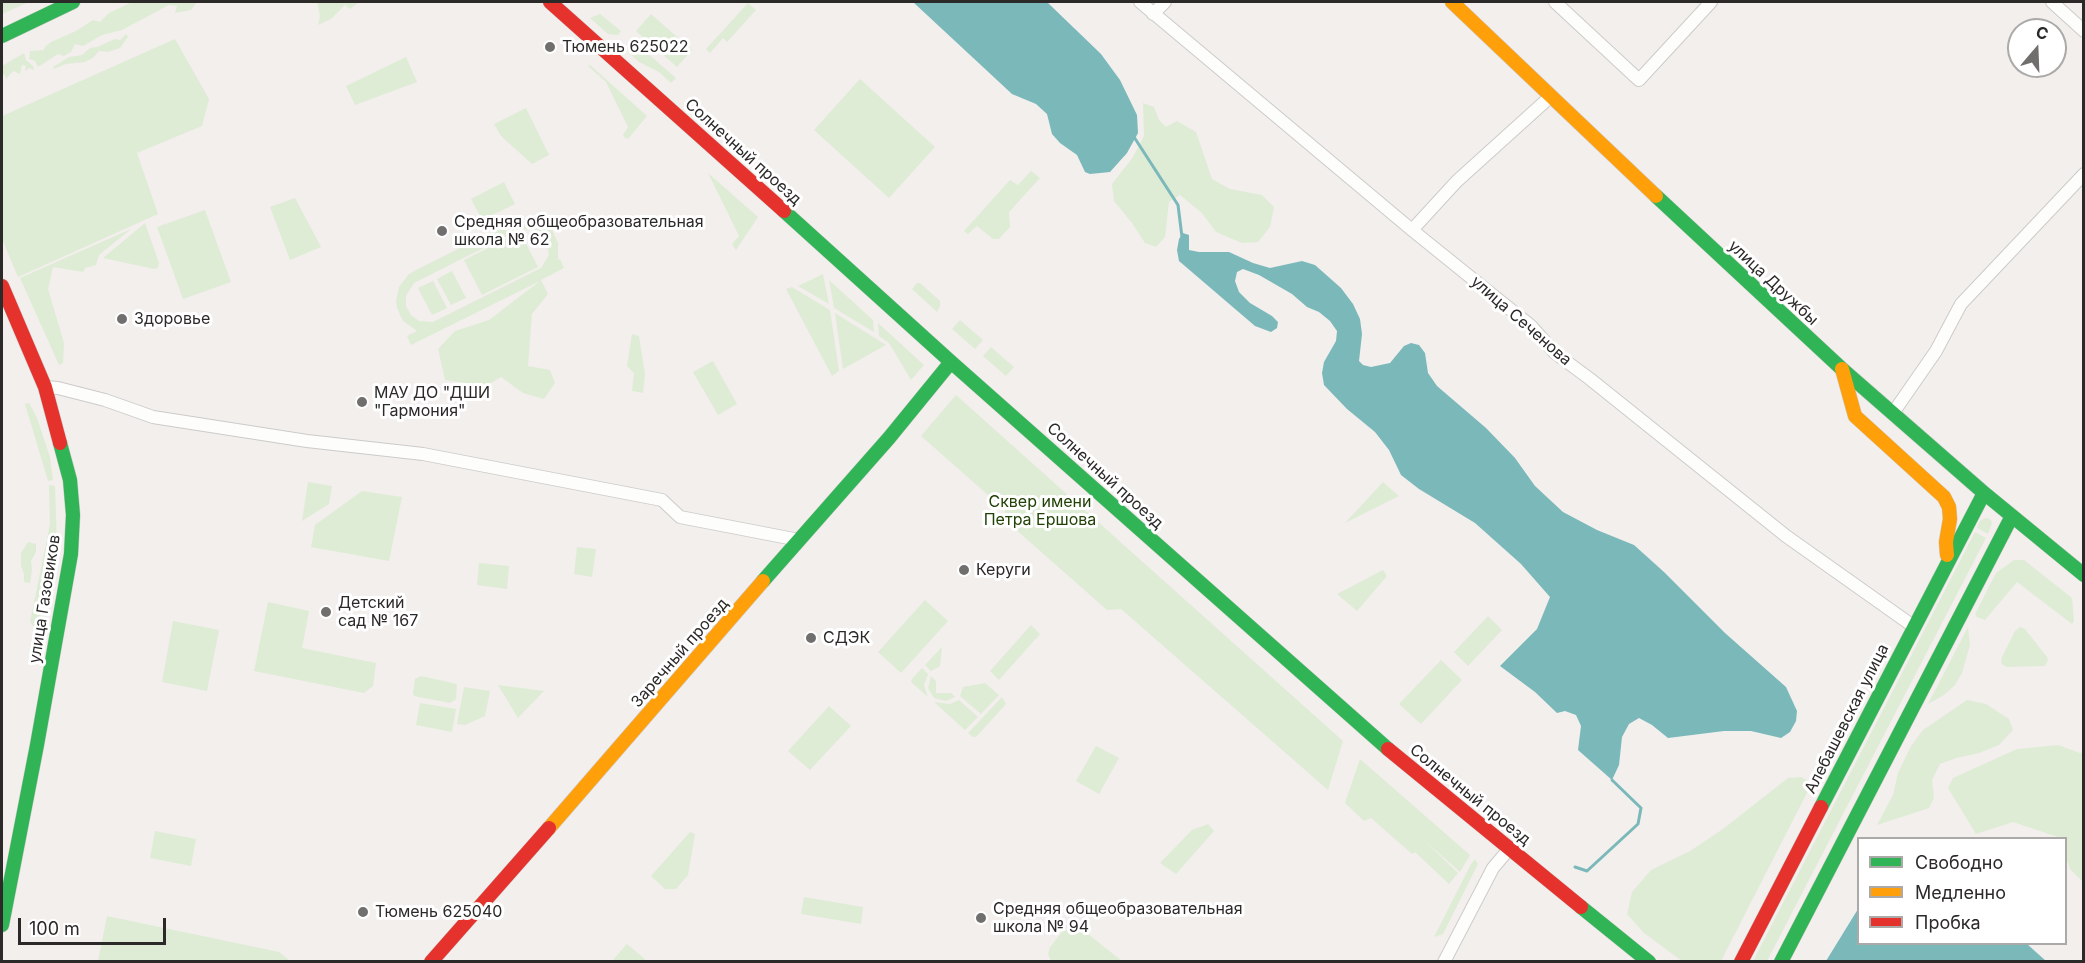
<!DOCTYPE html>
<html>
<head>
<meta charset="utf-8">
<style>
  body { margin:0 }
  #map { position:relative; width:2085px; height:963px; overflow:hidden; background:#f2efed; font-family:Inter,sans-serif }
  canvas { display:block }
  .frame { position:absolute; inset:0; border:3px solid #2c2a29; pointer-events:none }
  .legend { position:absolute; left:1857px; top:837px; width:210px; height:108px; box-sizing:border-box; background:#fff; border:2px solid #abaaa9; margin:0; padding:8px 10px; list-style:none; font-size:18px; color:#2c2a29 }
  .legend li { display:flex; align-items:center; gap:12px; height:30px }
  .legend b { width:30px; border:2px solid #abaaa9 }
  .north { position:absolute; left:2007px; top:18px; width:60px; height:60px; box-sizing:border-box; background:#fff; border:2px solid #abaaa9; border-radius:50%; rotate:19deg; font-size:16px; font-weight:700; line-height:24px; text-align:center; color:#2c2a29 }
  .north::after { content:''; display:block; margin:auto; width:21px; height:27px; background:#716f6e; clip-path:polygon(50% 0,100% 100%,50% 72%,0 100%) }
  .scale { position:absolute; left:18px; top:918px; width:148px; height:27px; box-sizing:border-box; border:3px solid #2c2a29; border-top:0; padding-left:8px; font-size:18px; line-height:21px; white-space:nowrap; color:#2c2a29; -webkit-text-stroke:4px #fff; paint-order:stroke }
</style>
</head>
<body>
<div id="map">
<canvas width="2085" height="963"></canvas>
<div class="frame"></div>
<ul class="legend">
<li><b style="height:8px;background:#30b455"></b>Свободно</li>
<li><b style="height:8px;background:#ff9f0a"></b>Медленно</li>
<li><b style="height:8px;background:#e5322d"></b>Пробка</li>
</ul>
<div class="north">С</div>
<div class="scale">100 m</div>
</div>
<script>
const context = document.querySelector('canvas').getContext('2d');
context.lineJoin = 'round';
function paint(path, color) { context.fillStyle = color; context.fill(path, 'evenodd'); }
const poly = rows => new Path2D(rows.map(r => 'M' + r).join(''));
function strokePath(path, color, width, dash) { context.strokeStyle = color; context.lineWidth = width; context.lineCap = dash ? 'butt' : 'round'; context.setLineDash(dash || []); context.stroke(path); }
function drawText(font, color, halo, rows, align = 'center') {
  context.font = font + ' Inter,sans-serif'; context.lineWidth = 6; context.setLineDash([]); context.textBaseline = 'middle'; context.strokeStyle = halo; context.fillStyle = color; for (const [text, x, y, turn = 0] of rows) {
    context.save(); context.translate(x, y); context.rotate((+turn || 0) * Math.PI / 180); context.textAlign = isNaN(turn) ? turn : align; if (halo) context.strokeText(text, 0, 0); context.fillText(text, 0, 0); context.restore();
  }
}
paint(poly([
  [2,2,29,2,2,14],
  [132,2,145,3,146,2,197,2,191,10,175,13,177,6,169,5,122,30,102,35,83,46,75,44,71,52,64,56,58,54,38,67,35,61,29,59,30,51,44,50,45,47,51,42,76,31,93,20,100,22,109,13],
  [317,2,359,2,350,9,345,5,331,19,318,25,320,16],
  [748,3,756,10,727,42,723,38,710,53,706,49],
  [600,14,621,31,618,35,608,34,590,18],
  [651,14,692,50,677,67,636,31],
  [126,34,128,37,120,48,108,52,99,51,93,58,85,62,66,64,54,69,53,67,69,57,82,55,90,48,97,47,115,39,120,40],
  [175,39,209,99,202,126,137,153,158,214,18,277,2,239,2,116],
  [631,39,676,78,671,83,659,72,639,62,628,52,627,48],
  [24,53,26,60,33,66,34,70,29,68,25,71,26,66,22,65,20,74,13,71,6,79,5,75,2,74,2,83,2,66],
  [406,57,417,82,355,105,346,86],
  [590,65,647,116,628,139,625,138,623,135,628,127,606,82,588,66],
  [860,79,935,147,889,198,814,130],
  [1143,103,1154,107,1159,120,1166,127,1177,121,1196,132,1212,179,1230,189,1262,195,1274,207,1270,227,1258,242,1242,243,1216,232,1202,213,1180,195,1169,202,1165,237,1156,247,1145,243,1132,223,1114,201,1112,184,1133,157,1144,136],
  [526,108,549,155,532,164,501,136,494,124],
  [1031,171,1040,178,1009,212,1010,227,999,239,993,239,977,226,968,234,964,231,1010,180,1018,185],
  [708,173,758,217,736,250,732,244,739,236],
  [504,182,515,204,482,220,471,199],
  [295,198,321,247,290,260,270,207],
  [205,210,231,282,183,299,157,227],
  [526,218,540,222,552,230,558,243,558,260,560,259,564,268,541,280,548,294,532,314,528,366,550,370,555,383,544,399,523,393,501,377,486,386,445,380,438,349,455,331,489,320,540,281,411,345,407,336,417,331,403,321,397,308,396,301,399,287,408,275,414,271,512,222],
  [521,229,536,230,547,241,549,255,541,268,433,322,419,321,411,315,406,306,406,296,414,283],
  [145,223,159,263,158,268,154,269,103,258],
  [131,229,99,255,96,265,85,268,83,272,53,267,48,289,64,343,63,363,59,365,20,278],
  [520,232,538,267,482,295,464,260],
  [452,271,466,298,451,305,437,279],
  [823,274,829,304,798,286],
  [829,280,873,320,874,332,834,308],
  [433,281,447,308,432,315,418,288],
  [917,283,920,283,940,301,940,306,937,312,912,289],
  [792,287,830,310,839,371,832,376,786,289],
  [835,313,886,345,843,369],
  [960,320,983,340,975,349,952,329],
  [878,323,924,365,911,380,889,343,879,336],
  [632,334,639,336,645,374,643,393,632,391,634,373,627,366],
  [991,347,1014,367,1006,376,983,356],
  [713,361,737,404,718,415,693,372],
  [956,395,1343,741,1328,790,1121,609,1107,610,1005,520,1005,510,921,436],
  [29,403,37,418,50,457,53,480,48,481,25,404],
  [308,482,332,486,329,504,302,521],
  [1383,482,1399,496,1345,523],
  [49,485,55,486,57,546,38,627,34,627,30,622,50,524],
  [362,491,402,497,389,561,311,547,315,525],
  [1985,518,1990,519,1992,523,1988,534,1977,528,1980,521],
  [1975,532,1986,538,1767,961,1753,961],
  [28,542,36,544,36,552,31,561,32,569,30,583,24,582,24,574,21,566,21,553],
  [577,547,596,549,592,577,574,574],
  [2014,560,2024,560,2072,598,2074,621,2072,624,2017,582,1985,620,1977,617,1975,614,1996,573],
  [479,563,509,566,507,589,477,585],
  [1383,570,1387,576,1357,611,1337,594],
  [925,600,948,621,901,673,878,652],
  [268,602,309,611,302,648,376,663,373,686,364,693,254,671],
  [1488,616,1502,630,1468,666,1454,652],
  [173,621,219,630,207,691,162,682],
  [1031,625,1040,634,999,680,990,671],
  [1968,627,1970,645,1962,673,1955,685,1944,695,1928,704],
  [2020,627,2025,629,2047,657,2048,660,2045,666,2006,667,2001,663,2002,657,2015,631],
  [942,647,940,666,931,671,925,665],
  [1441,660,1462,680,1421,724,1399,704],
  [922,668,928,674,924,685,928,697,912,683,911,680],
  [421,676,457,684,456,699,450,703,414,696,413,693,415,679],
  [931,676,936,681,936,693,951,693,955,697,946,701,934,698,928,688],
  [985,683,999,695,981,714,960,696,963,687],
  [498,685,544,691,518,718],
  [464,687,490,691,485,716,465,725,457,724],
  [1002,697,1006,704,976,737,973,737,968,733],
  [959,700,978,717,965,730,934,702,950,704],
  [1967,700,1986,704,2009,719,2013,730,1999,745,1979,753,1956,758,1940,764,1932,780,1934,798,1929,808,1877,825,1893,795,1898,773,1911,746,1923,730],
  [420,703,456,709,452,732,416,725],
  [829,706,851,726,810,770,788,751],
  [2058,745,2080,753,2083,752,2083,882,2070,869,2066,857,2066,838,2059,838,2058,837,2013,822,1976,834,1948,788,1953,778,2017,749],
  [1096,746,1119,758,1099,794,1076,781],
  [1360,759,1470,855,1460,872,1425,841,1458,873,1449,884,1415,852,1412,854,1371,818,1364,821,1345,803],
  [1801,777,1812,783,1721,961,1682,961,1644,933,1627,914,1632,892,1651,870,1690,851,1723,829,1788,778],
  [1208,824,1214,831,1176,874,1160,863,1192,830],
  [155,831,196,839,191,866,150,858],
  [690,832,695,834,688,875,676,889,665,889,651,876],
  [1475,859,1478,864,1443,934,1434,937,1471,864],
  [804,897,863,907,861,924,801,914],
  [107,916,279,952,290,961,98,961],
  [1072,925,1078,926,1122,961,1051,961,1048,954,1050,947,1067,926],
  [627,944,645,959,643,961,612,961]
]), '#dfecd5');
paint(poly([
  [913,2,1047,2,1101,54,1120,80,1137,115,1138,133,1127,153,1110,172,1090,174,1085,172,1077,155,1060,143,1052,134,1047,114,1036,104,1012,94],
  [1183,233,1189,235,1189,250,1199,252,1229,252,1253,263,1270,268,1302,261,1315,265,1341,288,1353,304,1360,319,1362,334,1359,361,1363,365,1371,367,1390,363,1404,346,1411,343,1419,345,1425,353,1428,373,1437,386,1486,428,1515,458,1535,486,1563,512,1597,530,1634,545,1664,572,1725,633,1786,687,1797,711,1796,721,1790,732,1781,738,1751,731,1724,731,1668,738,1652,725,1639,718,1629,724,1622,737,1619,765,1612,780,1578,750,1581,726,1576,715,1565,711,1557,713,1535,692,1500,666,1537,629,1550,597,1521,564,1475,523,1419,489,1401,475,1389,450,1375,432,1347,409,1324,385,1322,373,1324,362,1336,341,1337,331,1330,321,1319,312,1307,307,1292,294,1259,275,1243,269,1237,272,1235,281,1239,292,1250,303,1272,316,1278,322,1277,328,1271,332,1255,326,1179,261,1177,250,1179,239],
  [1858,909,1858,944,2027,944,2046,961,1826,961]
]), '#7bb8ba');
strokePath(poly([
  [1134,137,1178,205,1182,237],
  [1575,867,1587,871,1638,824,1641,808,1612,780]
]), '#7bb8ba', 3);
const street = poly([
  [1140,2,1412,230,1531,326,1555,353,1590,379,1786,536,1913,626],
  [1555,2,1639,80,1711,2],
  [2052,2,2084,31],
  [1153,14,1165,2],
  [1412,230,1457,181,1550,97],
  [45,387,58,388,105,400,153,417,307,441,423,454,662,500,680,517,799,540],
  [1893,413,1936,351,1961,304,2084,174],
  [1444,962,1493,868,1509,849]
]);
const fast = poly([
  [2,36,73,2],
  [1656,196,1842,369,1984,493,2084,575],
  [784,211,951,362,1388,749],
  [763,581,889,438,951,362],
  [1821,807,1984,493],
  [1581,907,1649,962],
  [2,925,37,745,71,554,73,515,70,480,60,443],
  [1781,962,2012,516]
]);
const slow = poly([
  [1452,2,1656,196],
  [1842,369,1855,416,1944,497,1949,507,1950,519,1946,542,1947,555],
  [549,828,763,581]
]);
const jam = poly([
  [550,2,784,211],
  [2,286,45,387,60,443],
  [1388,749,1581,907],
  [431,962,549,828],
  [1741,962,1821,807]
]);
strokePath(street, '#cdcbca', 14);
strokePath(fast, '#cdcbca', 15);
strokePath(slow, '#cdcbca', 15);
strokePath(jam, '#cdcbca', 15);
strokePath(street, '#fdfdfc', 12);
strokePath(fast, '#30b455', 14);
strokePath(slow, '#ff9f0a', 14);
strokePath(jam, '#e5322d', 14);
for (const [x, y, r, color] of [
  [550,47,6,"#716f6e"],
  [442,231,6,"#716f6e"],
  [122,319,6,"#716f6e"],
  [362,402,6,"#716f6e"],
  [964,570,6,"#716f6e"],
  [326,612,6,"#716f6e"],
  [811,638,6,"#716f6e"],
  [363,912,6,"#716f6e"],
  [981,918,6,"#716f6e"]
]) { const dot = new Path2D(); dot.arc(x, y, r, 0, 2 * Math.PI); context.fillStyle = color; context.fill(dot); strokePath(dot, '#fff', 2); }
drawText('16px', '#2c2a29', '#fff', [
  ["Тюмень 625022",562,47],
  ["Средняя общеобразовательная",454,222],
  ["школа № 62",454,240],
  ["Здоровье",134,319],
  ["МАУ ДО \"ДШИ",374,393],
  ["\"Гармония\"",374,411],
  ["Керуги",976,570],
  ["Детский",338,603],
  ["сад № 167",338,621],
  ["СДЭК",823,638],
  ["Средняя общеобразовательная",993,909],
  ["школа № 94",993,927],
  ["Тюмень 625040",375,912]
], 'left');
drawText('16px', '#2c2a29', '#fff', [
  ["Солнечный проезд",743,152,42],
  ["улица Дружбы",1773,283,43],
  ["улица Сеченова",1521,321,41],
  ["Солнечный проезд",1105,476,42],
  ["улица Газовиков",45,599,-81],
  ["Заречный проезд",680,653,-49],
  ["Алебашевская улица",1847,719,-63],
  ["Солнечный проезд",1470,795,39]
]);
drawText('16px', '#214106', '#fff', [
  ["Сквер имени",1040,502],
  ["Петра Ершова",1040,520]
]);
</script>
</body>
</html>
